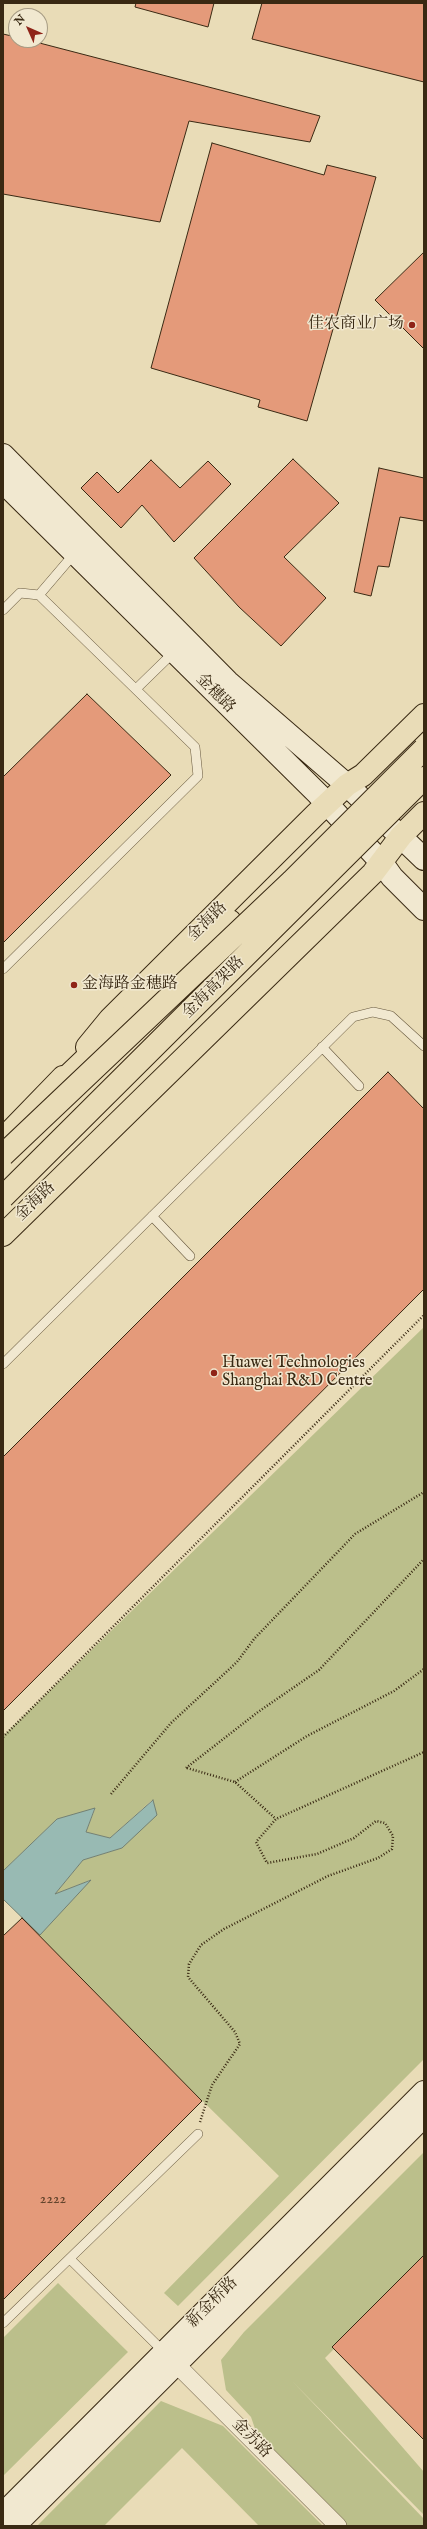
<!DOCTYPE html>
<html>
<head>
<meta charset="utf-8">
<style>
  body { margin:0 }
  #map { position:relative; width:427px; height:2529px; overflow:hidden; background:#e9dcb7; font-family:"IM FELL English",serif }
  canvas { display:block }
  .frame { position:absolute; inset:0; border:4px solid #392913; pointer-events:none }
  .north { position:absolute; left:8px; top:8px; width:40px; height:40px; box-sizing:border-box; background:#f1e8d0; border:1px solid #a79c84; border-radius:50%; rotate:315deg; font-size:11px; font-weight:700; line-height:16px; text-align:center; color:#392913 }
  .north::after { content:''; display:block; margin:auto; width:14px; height:18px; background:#8f2418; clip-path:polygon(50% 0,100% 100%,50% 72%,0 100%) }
</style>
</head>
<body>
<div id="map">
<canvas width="427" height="2529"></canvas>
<div class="frame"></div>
<div class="north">N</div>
</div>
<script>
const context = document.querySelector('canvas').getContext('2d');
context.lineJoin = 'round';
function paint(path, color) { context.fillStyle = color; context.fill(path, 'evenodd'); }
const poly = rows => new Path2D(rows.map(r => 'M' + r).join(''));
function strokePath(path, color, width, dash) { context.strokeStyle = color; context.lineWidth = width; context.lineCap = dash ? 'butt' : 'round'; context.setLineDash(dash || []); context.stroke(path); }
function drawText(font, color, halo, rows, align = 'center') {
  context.font = font + ' "IM FELL English","Noto Serif SC",serif'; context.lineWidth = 3; context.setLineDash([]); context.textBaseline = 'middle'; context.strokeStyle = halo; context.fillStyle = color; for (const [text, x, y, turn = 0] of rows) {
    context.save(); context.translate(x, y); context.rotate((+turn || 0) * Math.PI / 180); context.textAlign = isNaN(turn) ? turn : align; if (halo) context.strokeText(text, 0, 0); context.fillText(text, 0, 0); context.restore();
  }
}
paint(poly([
  [424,1327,424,2059,178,2306,164,2293,279,2176,116,2016,22,1918,39,1935,90,1880,54,1895,83,1860,122,1848,152,1800,110,1838,86,1832,95,1809,57,1819,3,1871,3,1736],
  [424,2152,424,2258,325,2358,424,2472,424,2515,292,2381,424,2519,424,2526,338,2526,263,2452,251,2417,226,2390,221,2360,244,2332],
  [58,2283,128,2352,3,2476,3,2338],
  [161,2401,223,2426,323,2526,259,2526,182,2448,104,2526,37,2526]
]), '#bbbf8b');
const water = poly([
  [153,1800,157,1815,122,1848,83,1860,55,1894,91,1880,40,1935,3,1899,3,1871,57,1819,95,1808,86,1832,110,1838,153,1800]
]);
paint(water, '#98bab3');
strokePath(water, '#728073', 1);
const building = poly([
  [136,3,214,3,208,27,135,7,136,3],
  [262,3,424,3,424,82,252,39,262,3],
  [3,34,16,37,16,40,28,40,320,116,310,142,189,121,160,222,3,194,3,34],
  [212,143,324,175,327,165,376,177,307,421,258,407,260,400,151,368,212,143],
  [424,252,424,349,375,300,424,252],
  [293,459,339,503,284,557,326,598,281,646,239,607,194,558,293,459],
  [151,460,180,488,208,461,231,484,174,542,142,505,121,528,81,488,97,472,118,493,151,460],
  [379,468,424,478,424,521,400,517,389,567,378,566,371,596,354,592,379,468],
  [87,694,171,775,3,943,3,777,87,694],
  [388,1072,424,1109,424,1289,3,1711,3,1457,388,1072],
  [22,1918,202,2101,3,2300,3,1936,22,1918],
  [424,2255,424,2440,332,2347,424,2255]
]);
paint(building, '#e49a7a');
strokePath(building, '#392913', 1);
const lane = poly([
  [3,610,20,593,39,595],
  [136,689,175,651],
  [3,969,198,776,195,747,39,595,74,554],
  [322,1047,359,1086],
  [152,1216,190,1256],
  [3,1364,353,1017,373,1012,391,1016,424,1046],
  [70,2259,164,2352],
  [3,2323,198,2134]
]);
const street = poly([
  [168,2356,338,2526]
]);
const secondary = poly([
  [3,455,228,682,347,785,424,859],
  [3,482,318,794,382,863,392,877,424,909],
  [3,2514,424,2092],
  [14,2526,424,2116]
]);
const primary = poly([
  [87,1047,110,1019,316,814,347,785,363,775,424,715],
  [3,1139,63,1077],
  [3,1235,373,873,401,836,424,813]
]);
const highway = poly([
  [51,1092,230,921]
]);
strokePath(lane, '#65563c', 10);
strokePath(street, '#65563c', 18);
strokePath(secondary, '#392913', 24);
strokePath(primary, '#392913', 24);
strokePath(highway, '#392913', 24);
strokePath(poly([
  [3,1737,424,1315],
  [186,1768,258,1712,319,1670,424,1559],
  [187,1768,235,1782,276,1819],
  [235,1782,307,1736,394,1691,424,1669],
  [111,1794,171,1723,237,1662,254,1639,355,1534,424,1492],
  [200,2122,212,2085,240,2044,235,2032,188,1977,189,1964,201,1945,224,1929,328,1876,378,1858,392,1849,393,1836,385,1823,376,1821,354,1838,317,1854,267,1863,256,1842,276,1819,424,1752]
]), '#392913', 2.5, [1, 2]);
strokePath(lane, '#f1e8d0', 9);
strokePath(street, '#f1e8d0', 17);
strokePath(secondary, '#f1e8d0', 22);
strokePath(primary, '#e9dcb7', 22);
strokePath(highway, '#e9dcb7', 22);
const highwayBridge = poly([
  [3,1155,292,881,424,749],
  [3,1197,424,778]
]);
strokePath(highwayBridge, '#392913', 24, []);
strokePath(highwayBridge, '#e9dcb7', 22);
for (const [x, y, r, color] of [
  [412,325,4,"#8f2418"],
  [74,985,4,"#8f2418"],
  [214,1373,4,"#8f2418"]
]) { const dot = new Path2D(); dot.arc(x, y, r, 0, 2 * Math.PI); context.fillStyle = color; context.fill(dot); strokePath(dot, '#f1e8d0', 1.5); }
drawText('14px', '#64452d', null, [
  ["2222",53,2200]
]);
drawText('16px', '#392913', '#f1e8d0', [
  ["佳农商业广场",404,325,"right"],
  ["金海路金穗路",82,985],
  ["Huawei Technologies",222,1364],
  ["Shanghai R&D Centre",222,1382]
], 'left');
drawText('16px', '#392913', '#f1e8d0', [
  ["金穗路",215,694,45],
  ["金海路",208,922,-45],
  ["金海高架路",214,988,-45],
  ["金海路",36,1202,-44],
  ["新金桥路",213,2303,-45],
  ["金苏路",251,2439,45]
]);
</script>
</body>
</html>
